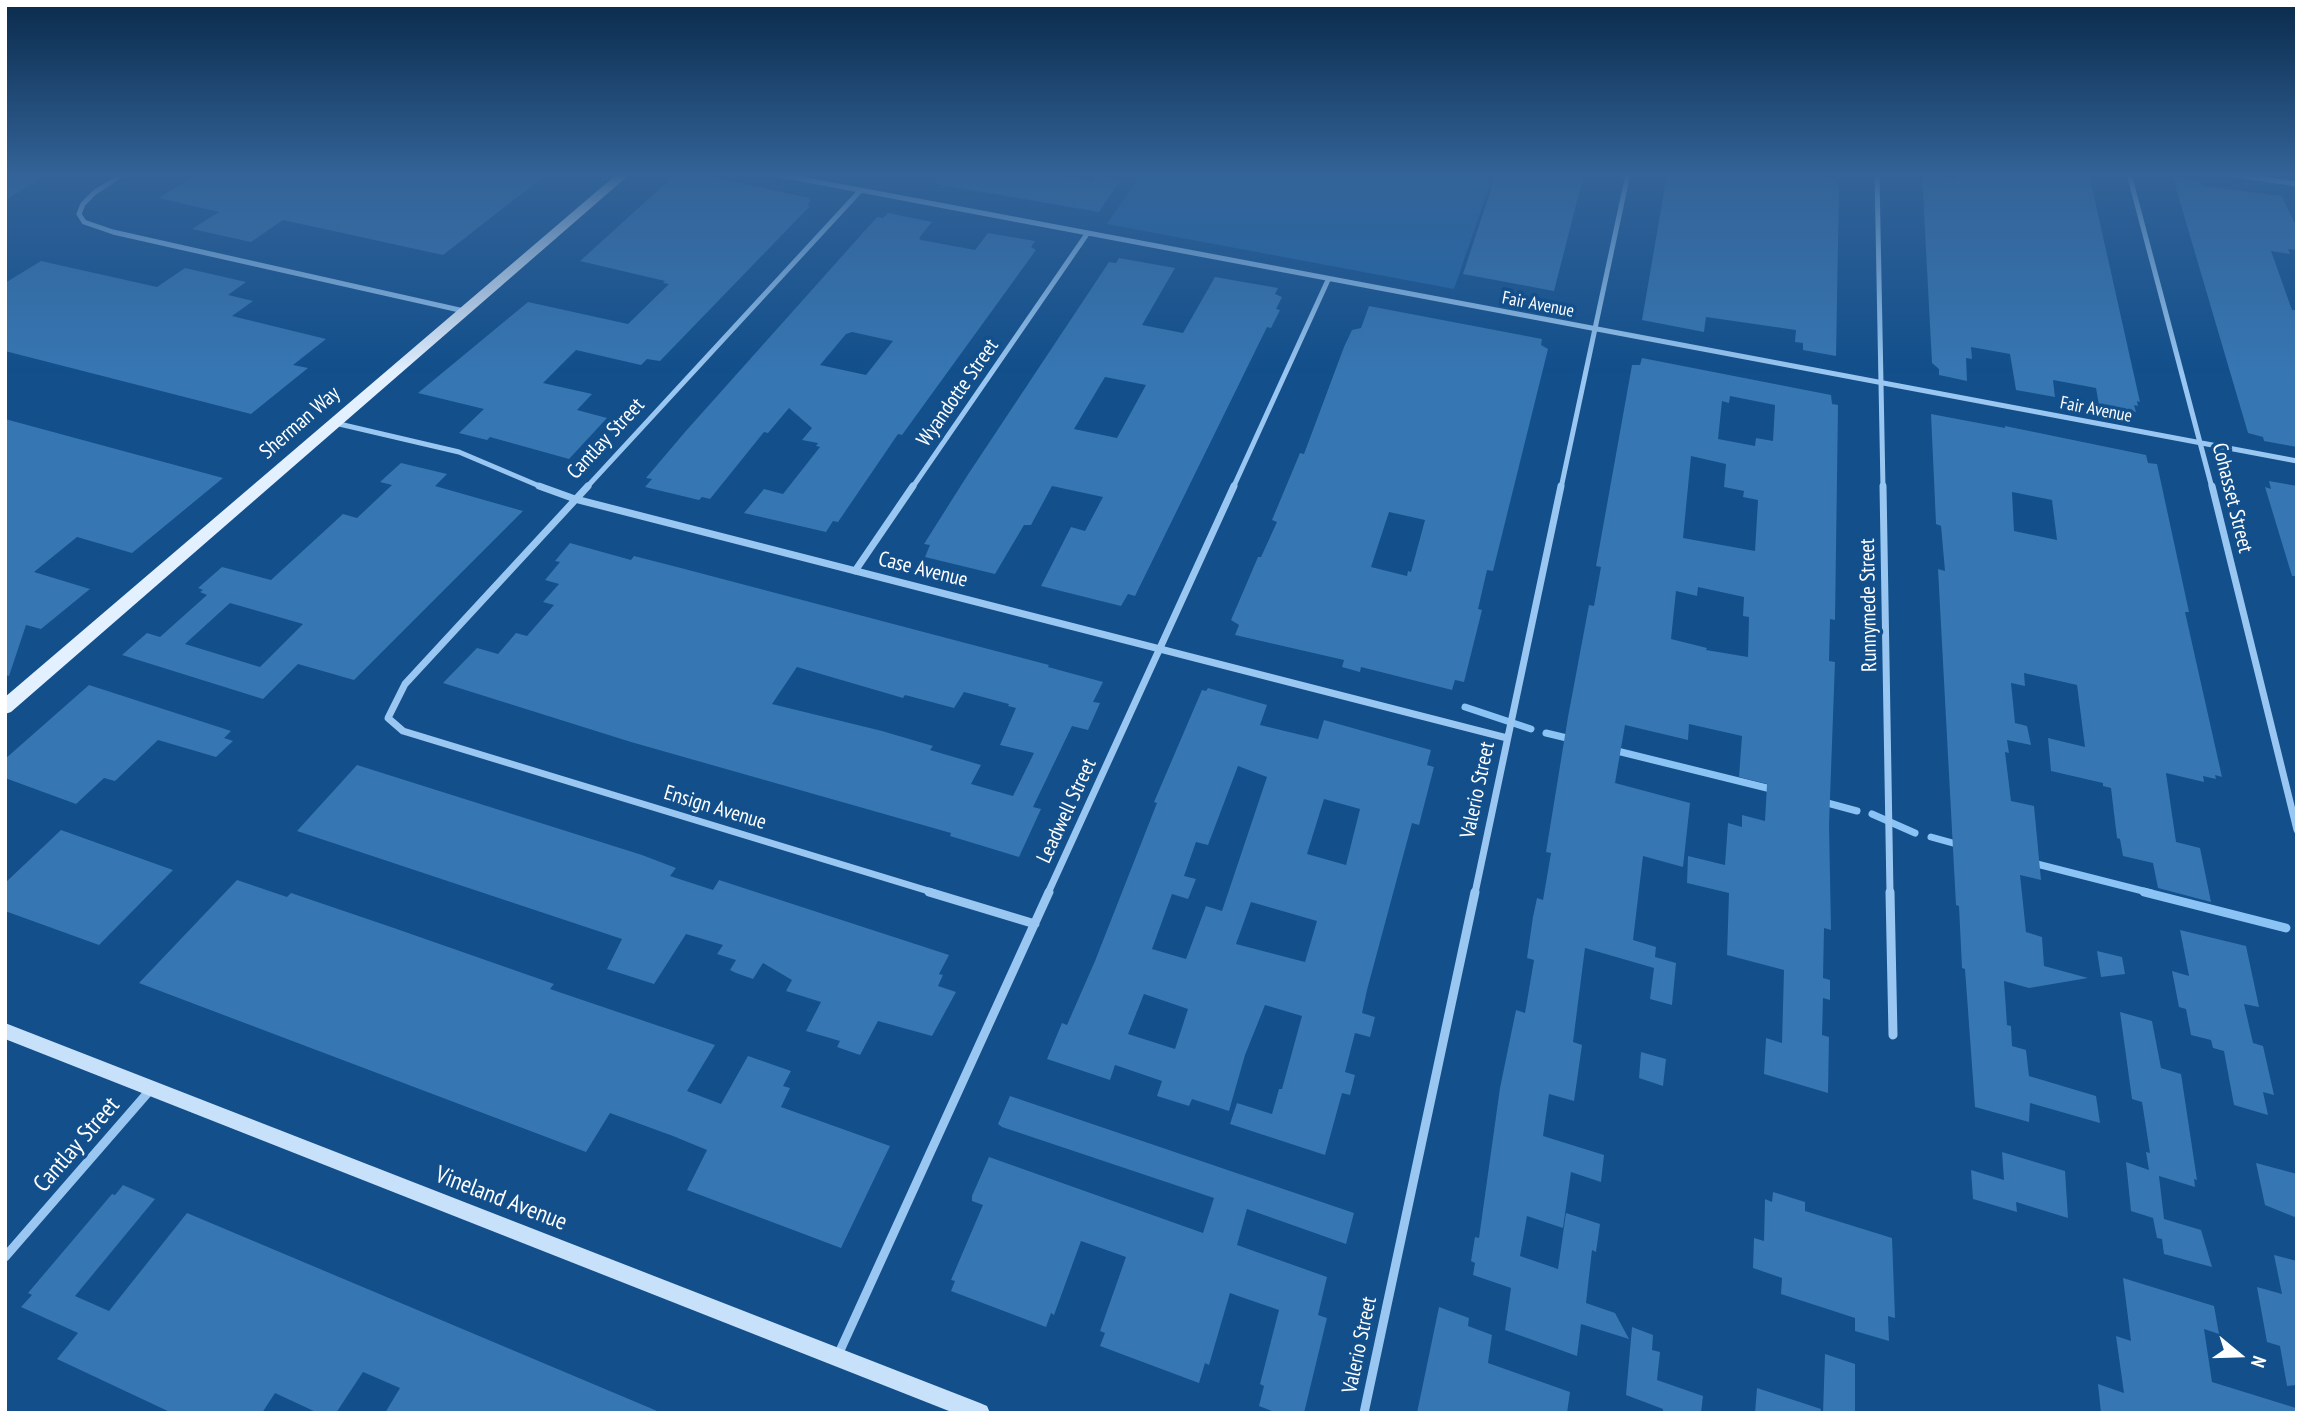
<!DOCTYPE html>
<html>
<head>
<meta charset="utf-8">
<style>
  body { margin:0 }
  #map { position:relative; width:2302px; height:1418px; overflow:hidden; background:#124f8b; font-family:"PT Sans Narrow",sans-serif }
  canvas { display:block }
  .frame { position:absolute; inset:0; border:7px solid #fff; pointer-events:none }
  .north { position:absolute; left:2204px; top:1320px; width:70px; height:70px; -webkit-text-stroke:5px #124f8b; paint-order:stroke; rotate:109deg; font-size:19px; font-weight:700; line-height:28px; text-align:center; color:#fff }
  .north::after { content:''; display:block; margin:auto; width:24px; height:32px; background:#fff; clip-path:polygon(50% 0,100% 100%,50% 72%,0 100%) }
</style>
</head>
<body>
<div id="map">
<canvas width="2302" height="1418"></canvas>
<div class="frame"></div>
<div class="north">N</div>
</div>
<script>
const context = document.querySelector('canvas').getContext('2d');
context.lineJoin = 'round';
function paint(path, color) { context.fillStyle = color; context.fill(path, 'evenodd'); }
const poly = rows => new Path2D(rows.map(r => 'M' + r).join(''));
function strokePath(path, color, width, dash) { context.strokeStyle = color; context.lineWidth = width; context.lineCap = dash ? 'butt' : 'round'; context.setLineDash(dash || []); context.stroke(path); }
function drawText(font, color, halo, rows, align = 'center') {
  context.font = font + ' "PT Sans Narrow",sans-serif'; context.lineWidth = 7; context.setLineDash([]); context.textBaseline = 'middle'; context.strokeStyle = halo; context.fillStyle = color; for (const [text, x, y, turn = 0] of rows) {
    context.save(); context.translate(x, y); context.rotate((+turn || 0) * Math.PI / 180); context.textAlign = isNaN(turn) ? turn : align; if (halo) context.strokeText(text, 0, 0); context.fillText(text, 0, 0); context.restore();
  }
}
paint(poly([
  [1141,174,1449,174,1491,181,1454,289,1107,224]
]), '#2167a8');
strokePath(poly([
  [1465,707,1531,729],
  [1546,733,1571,739],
  [1613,750,1775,790],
  [1820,801,1857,811],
  [1872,814,1915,833],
  [1931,837,1960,845],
  [2033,863,2151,893]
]), '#8bc3f4', 7);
strokePath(poly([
  [2144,892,2286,928]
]), '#8bc3f4', 9);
paint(poly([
  [5,174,49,174,5,200],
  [197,174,547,174,443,255,283,220,251,242,192,229,219,212,159,198],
  [676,174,693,178,700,175,810,198,808,200,811,200,807,205,810,206,660,361,647,359,641,365,576,350,543,383,592,394,577,410,607,418,569,459,490,437,487,440,459,433,484,409,418,393,528,302,628,324,669,284,663,283,665,281,580,261],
  [937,174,1047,174,1093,182,1097,176,1120,180,1099,212,936,184],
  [1496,174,1584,174,1554,291,1463,274],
  [1667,174,1799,174,1835,179,1839,186,1836,356,1803,350,1803,343,1795,342,1796,330,1706,317,1704,332,1642,320],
  [1922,174,1957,179,1957,174,2089,174,2140,402,2137,401,2138,406,2134,405,2136,412,2099,405,2096,388,2053,380,2055,397,2016,390,2010,354,1971,347,1972,359,1966,358,1967,381,1939,375,1939,369,1932,363],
  [2173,178,2199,182,2203,186,2282,196,2294,222,2297,222,2297,250,2288,249,2290,254,2271,251,2292,310,2297,310,2297,447,2264,441,2263,437,2248,433],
  [888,213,932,222,919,238,921,240,975,250,988,233,1035,241,1031,247,1036,250,902,435,898,434,838,522,833,521,826,532,744,513,764,489,783,494,820,447,816,446,818,443,802,440,812,428,789,408,768,433,764,432,710,499,702,497,699,500,645,487,652,479,646,478,685,432,877,217,883,218],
  [852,332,893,341,866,375,820,365,846,334],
  [1119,258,1175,268,1142,325,1183,333,1215,277,1278,288,1275,294,1282,297,1276,309,1280,310,1271,328,1267,327,1135,596,1128,594,1121,606,1041,586,1071,527,1085,531,1103,497,1052,486,1031,525,1024,525,995,574,925,557,930,545,924,544,967,476,1109,262,1116,263],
  [1105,377,1146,385,1117,438,1074,429],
  [41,261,157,287,185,268,246,282,228,295,253,301,232,316,326,339,293,365,308,368,251,414,5,351,5,283],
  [1369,306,1542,339,1541,345,1548,349,1493,571,1487,570,1478,609,1482,610,1464,682,1455,680,1452,690,1361,667,1360,672,1342,667,1344,660,1235,635,1239,625,1231,620,1258,557,1261,557,1277,522,1272,520,1300,453,1304,454,1344,347,1352,330,1361,328],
  [1389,512,1425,520,1411,572,1408,571,1407,576,1371,567],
  [1642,358,1831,395,1832,404,1838,405,1835,620,1830,619,1829,661,1835,662,1829,825,1831,930,1824,928,1823,978,1830,980,1830,1000,1823,998,1822,1035,1829,1037,1828,1093,1764,1074,1766,1038,1782,1043,1784,970,1727,955,1729,893,1687,883,1688,856,1725,865,1728,823,1742,827,1742,815,1765,821,1767,784,1739,777,1742,736,1689,724,1688,740,1625,725,1615,783,1690,803,1683,867,1643,856,1633,940,1656,947,1655,957,1676,963,1672,1005,1650,999,1654,968,1585,948,1573,1042,1582,1045,1574,1101,1549,1094,1543,1136,1604,1155,1601,1182,1571,1172,1563,1228,1527,1216,1520,1256,1558,1269,1566,1213,1600,1224,1596,1252,1592,1250,1586,1303,1615,1313,1629,1339,1581,1324,1577,1356,1505,1330,1511,1288,1473,1275,1475,1263,1471,1261,1475,1237,1479,1238,1500,1088,1516,1010,1525,1013,1534,960,1527,958,1533,917,1537,898,1543,900,1551,853,1546,852,1568,717,1589,605,1594,606,1601,567,1596,566,1632,365,1640,365],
  [1730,396,1775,405,1773,441,1756,438,1755,446,1718,439,1722,401,1729,403],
  [1691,456,1726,464,1724,487,1744,491,1743,497,1758,500,1755,551,1683,538],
  [1698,587,1744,597,1743,616,1749,617,1748,657,1706,650,1707,648,1671,639,1676,591,1697,596],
  [1931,414,2005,428,2005,426,2146,455,2148,463,2157,464,2189,612,2185,612,2222,777,2215,775,2216,779,2203,776,2204,782,2166,773,2176,842,2200,848,2211,902,2158,888,2153,863,2123,856,2120,839,2117,838,2111,788,2103,786,2103,783,2051,771,2048,738,2085,747,2077,685,2024,673,2025,686,2011,683,2015,723,2027,726,2031,745,2007,740,2009,753,2005,752,2011,801,2034,806,2041,880,2020,875,2026,932,2042,937,2044,966,2088,978,2029,988,2004,981,2007,1025,2011,1026,2012,1046,2026,1050,2029,1076,2096,1096,2100,1123,2030,1103,2029,1122,1975,1107,1965,969,1962,968,1959,906,1956,905,1938,569,1945,571,1941,526,1936,524],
  [2012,492,2052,500,2057,540,2014,531],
  [5,419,223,478,132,553,77,537,34,572,90,589,41,629,26,625,9,676,5,675],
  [401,463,447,474,435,486,523,511,354,680,298,664,263,699,122,655,147,633,160,637,207,595,200,592,203,590,198,588,222,567,271,580,343,514,357,518,392,485,380,482],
  [230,603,303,624,260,667,185,644],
  [2269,481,2297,486,2297,576,2292,576,2265,487,2271,489],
  [570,543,631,560,634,556,677,567,1049,665,1048,667,1103,682,1093,702,1100,703,1088,730,1072,726,1033,807,1041,809,1019,857,950,836,951,833,631,742,443,683,477,648,498,654,516,633,527,636,554,605,543,602,559,584,545,580,560,562,555,561],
  [797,667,903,698,905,695,954,708,964,692,1009,704,1008,706,1016,708,1000,745,1034,753,1013,796,971,784,981,765,930,750,933,746,882,731,772,704],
  [89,685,225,729,231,731,224,738,233,741,216,757,158,740,115,781,104,778,76,804,5,778,5,759],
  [1208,688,1267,705,1260,725,1318,739,1324,720,1431,750,1427,765,1434,767,1419,825,1412,823,1367,990,1362,1013,1375,1017,1370,1037,1355,1033,1345,1072,1355,1075,1350,1095,1342,1093,1325,1155,1230,1124,1237,1103,1272,1114,1279,1089,1282,1089,1302,1016,1265,1005,1245,1055,1229,1111,1192,1099,1189,1106,1157,1096,1162,1081,1115,1065,1110,1080,1047,1059,1062,1023,1067,1025,1095,961,1157,803,1154,802,1202,690,1206,691],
  [1238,766,1267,777,1222,911,1206,906,1186,959,1152,949,1172,894,1188,899,1196,879,1184,876,1196,842,1208,845],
  [1324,799,1360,809,1346,865,1307,854],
  [1251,902,1317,921,1305,962,1236,944],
  [1144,994,1188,1009,1175,1049,1128,1034],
  [357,765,642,855,676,868,670,876,713,890,719,880,949,955,939,974,943,975,938,986,956,992,932,1036,878,1021,860,1055,837,1047,840,1041,806,1031,821,1002,786,991,792,980,763,963,753,979,736,973,730,970,736,960,717,954,723,945,686,934,654,984,607,969,622,939,297,831],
  [61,830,173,870,99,945,5,911,5,883],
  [237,880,287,897,291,893,391,927,554,984,550,989,715,1045,687,1091,721,1104,748,1056,791,1071,783,1086,790,1088,781,1107,890,1146,841,1248,687,1190,707,1150,673,1136,610,1113,586,1152,139,983],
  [2180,930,2246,946,2259,1007,2244,1004,2253,1043,2263,1046,2274,1095,2263,1092,2268,1115,2234,1105,2224,1051,2213,1048,2211,1040,2191,1035,2186,1009,2179,1007,2172,971,2189,976],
  [2097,951,2122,957,2125,974,2101,977],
  [2120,1012,2152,1021,2161,1068,2181,1074,2197,1180,2194,1179,2195,1187,2159,1176,2164,1219,2201,1230,2212,1267,2164,1254,2162,1239,2157,1238,2153,1218,2131,1211,2126,1162,2149,1170,2146,1152,2150,1153,2142,1102,2132,1099],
  [1641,1052,1666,1059,1663,1086,1639,1078],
  [1010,1096,1354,1213,1346,1244,1247,1209,1237,1245,1327,1277,1318,1315,1327,1318,1304,1413,1277,1413,1259,1406,1264,1386,1260,1384,1279,1310,1241,1297,1230,1293,1209,1365,1205,1363,1199,1383,1100,1346,1105,1333,1100,1331,1126,1257,1081,1241,1054,1315,1051,1313,1046,1327,951,1291,955,1281,951,1280,983,1205,972,1201,972,1196,989,1157,1203,1233,1214,1198,1002,1127,998,1124],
  [2002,1152,2065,1171,2068,1218,2016,1202,2017,1212,1973,1199,1971,1170,2004,1180],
  [2256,1163,2297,1174,2297,1218,2265,1205],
  [123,1185,155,1199,75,1296,109,1311,187,1213,662,1413,385,1413,400,1388,363,1372,336,1413,318,1413,275,1393,262,1413,172,1413,57,1359,78,1333,21,1307,32,1295,28,1293,112,1194,115,1195],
  [1773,1192,1805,1202,1805,1211,1892,1238,1895,1318,1888,1316,1889,1341,1855,1331,1855,1318,1781,1294,1782,1278,1753,1268,1754,1238,1764,1241,1765,1199,1772,1202],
  [2274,1255,2297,1261,2297,1385,2287,1386,2280,1346,2267,1342,2257,1287,2282,1294],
  [2123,1278,2214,1306,2219,1334,2204,1329,2212,1382,2296,1408,2295,1413,2101,1413,2098,1384,2124,1393,2116,1336,2131,1341],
  [1439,1307,1469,1318,1468,1326,1492,1335,1488,1363,1570,1392,1567,1413,1417,1413],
  [1632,1327,1653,1335,1652,1350,1660,1352,1657,1380,1703,1396,1701,1413,1663,1413,1663,1409,1626,1395],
  [1825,1354,1855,1364,1855,1413,1823,1413],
  [1757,1388,1821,1409,1820,1413,1755,1413]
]), '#3676b2');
strokePath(poly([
  [123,174,94,193,83,204,79,214,84,222,113,232,464,311],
  [775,174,2297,461],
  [1877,174,1883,488],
  [2129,174,2212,488],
  [2229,174,2297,184],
  [335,423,459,452,544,488],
  [586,488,860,191],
  [912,488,1087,234],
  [1233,488,1328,280],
  [1561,488,1628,174]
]), '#99c7f1', 5);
strokePath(poly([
  [539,486,575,499,1507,738],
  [588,486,405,684,388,718,403,731,935,893],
  [1883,486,1890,893],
  [2212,486,2297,830],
  [855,571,913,486],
  [1048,893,1234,486],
  [1475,893,1561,486]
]), '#99c7f1', 7);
strokePath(poly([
  [929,892,1035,924],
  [1890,892,1893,1035],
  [5,1257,151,1089],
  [838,1355,1049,892],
  [1364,1413,1475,892]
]), '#99c7f1', 9);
paint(poly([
  [5,1023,980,1403,987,1406,990,1413,954,1413,5,1039,5,1023]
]), '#c7e1fb');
paint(poly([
  [617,174,630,174,11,712,5,714,5,697,617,174]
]), '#e3f0ff');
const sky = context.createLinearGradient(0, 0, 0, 373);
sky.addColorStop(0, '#0a2b4c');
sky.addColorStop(0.47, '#336398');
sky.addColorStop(1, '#33639800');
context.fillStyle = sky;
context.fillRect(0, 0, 2302, 373);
drawText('18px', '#fff', '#124f8b', [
  ["Fair Avenue",1538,305,11],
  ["Fair Avenue",2096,410,11]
]);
drawText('21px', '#fff', '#124f8b', [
  ["Wyandotte Street",958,393,-55],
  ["Sherman Way",300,423,-41],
  ["Cantlay Street",606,439,-47],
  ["Cohasset Street",2232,498,76],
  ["Case Avenue",923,570,14],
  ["Runnymede Street",1869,605,-91],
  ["Valerio Street",1478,790,-78],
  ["Ensign Avenue",715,808,17],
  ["Leadwell Street",1067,811,-65],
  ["Valerio Street",1360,1345,-78]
]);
drawText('24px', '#fff', '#124f8b', [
  ["Cantlay Street",77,1145,-49],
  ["Vineland Avenue",501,1199,21]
]);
</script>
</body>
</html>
